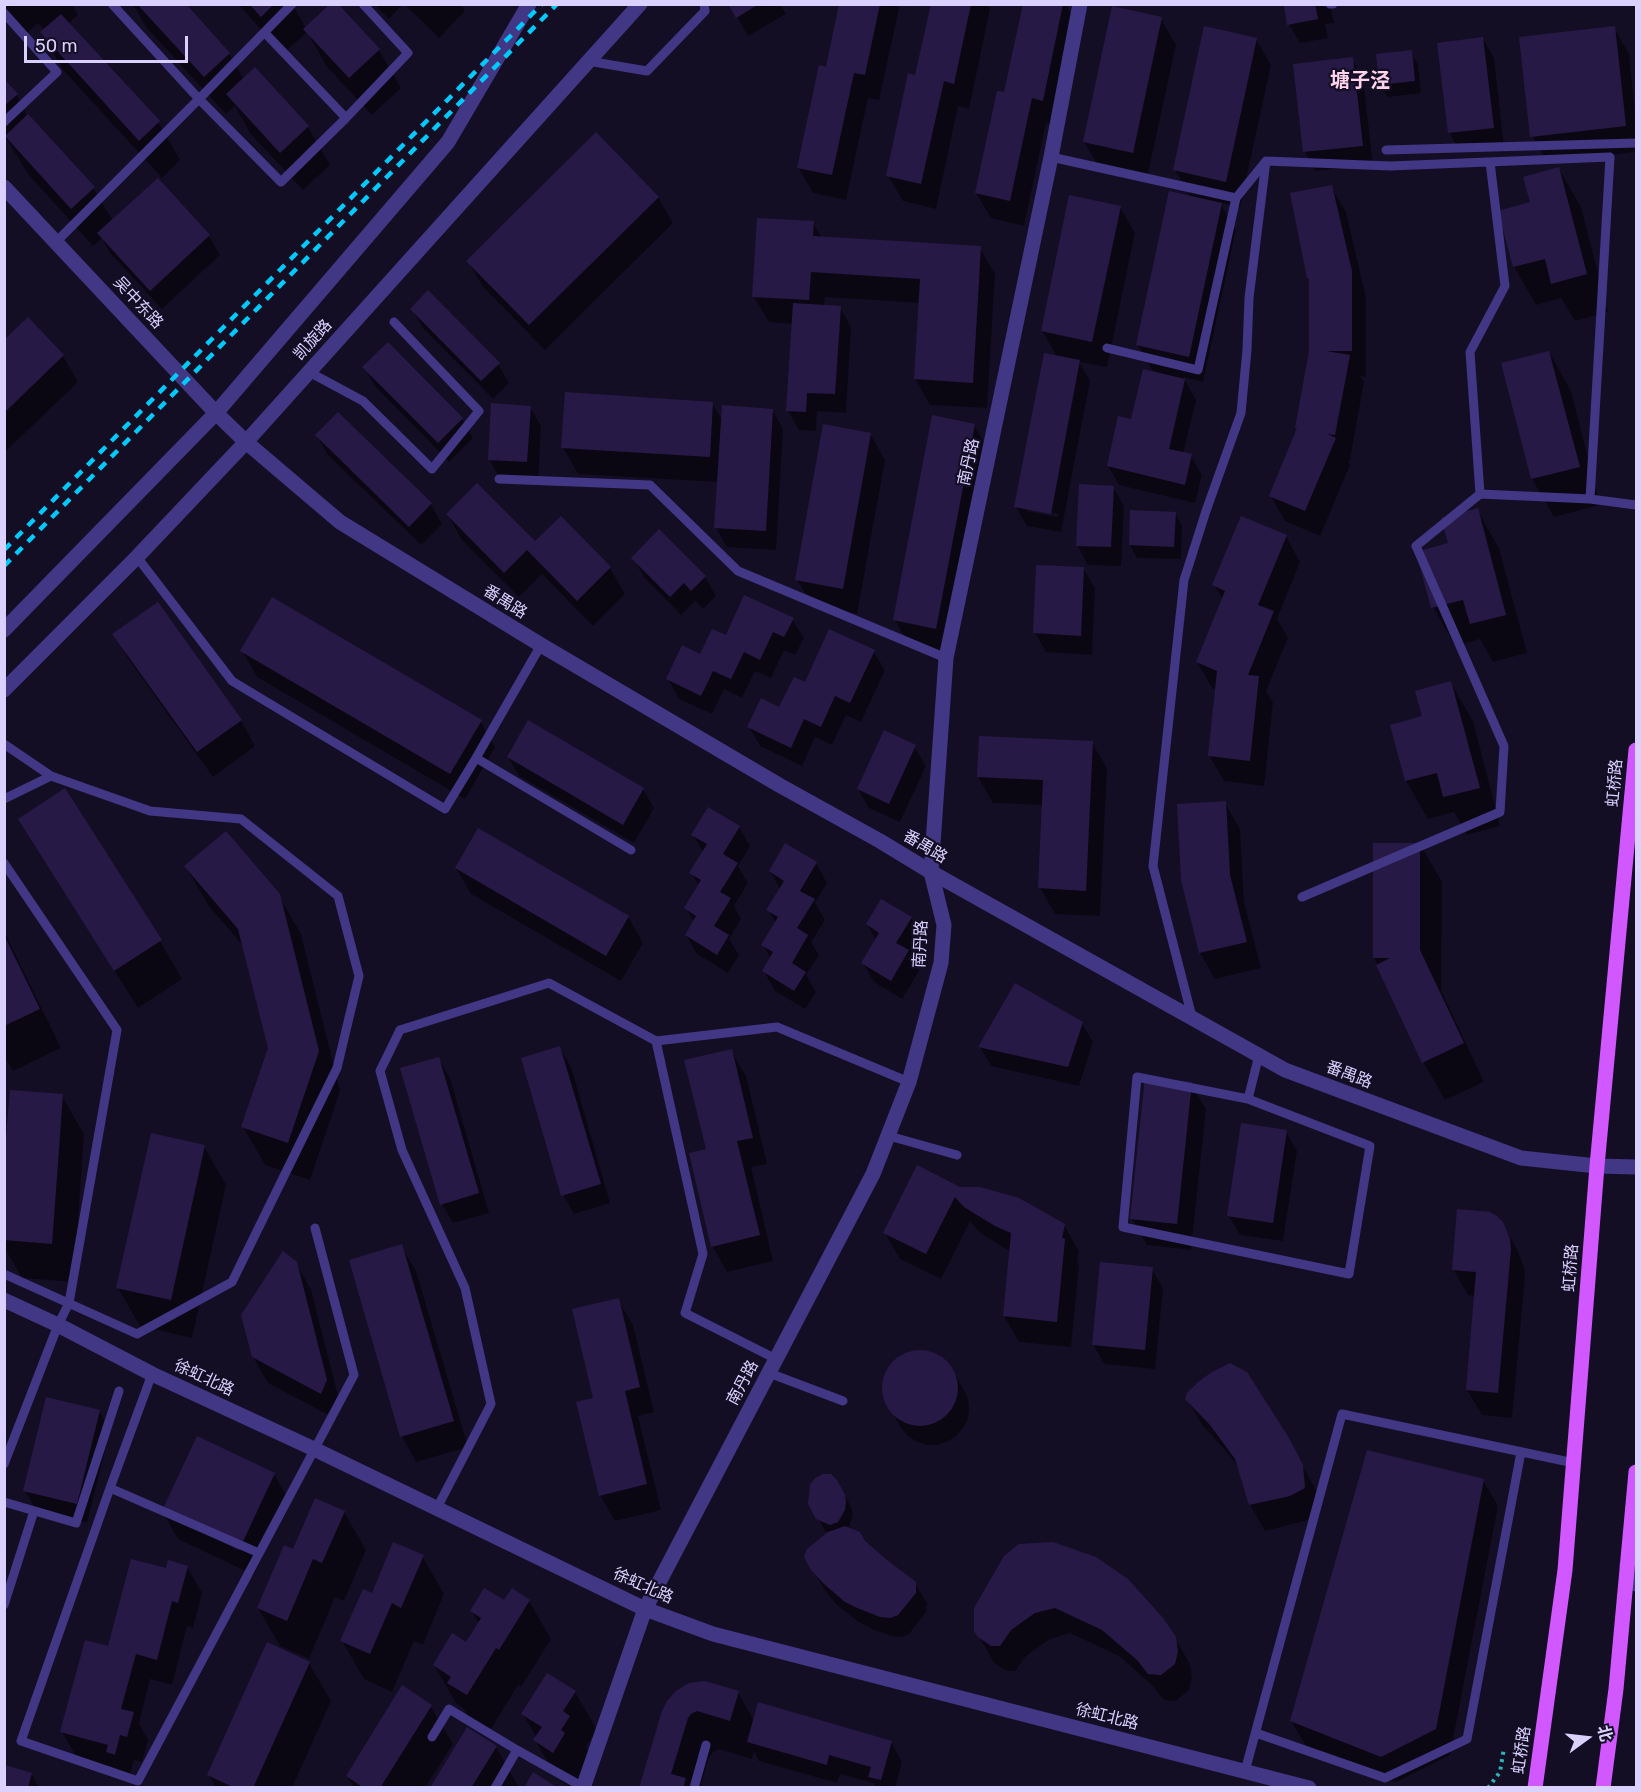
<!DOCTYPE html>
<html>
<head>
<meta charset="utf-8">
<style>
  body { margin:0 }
  #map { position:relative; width:1641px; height:1792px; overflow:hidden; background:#140e25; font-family:Rubik,"Noto Sans SC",sans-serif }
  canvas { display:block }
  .frame { position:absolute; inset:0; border:6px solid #dbd1ff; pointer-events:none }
  .north { position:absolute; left:1557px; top:1708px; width:60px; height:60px; -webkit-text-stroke:4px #140e25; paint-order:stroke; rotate:75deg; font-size:16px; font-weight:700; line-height:24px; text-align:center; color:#dbd1ff }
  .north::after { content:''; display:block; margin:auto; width:21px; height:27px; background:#dbd1ff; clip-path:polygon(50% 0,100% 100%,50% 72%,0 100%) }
  .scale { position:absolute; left:24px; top:36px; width:164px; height:27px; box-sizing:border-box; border:3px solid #dbd1ff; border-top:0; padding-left:8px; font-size:18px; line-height:21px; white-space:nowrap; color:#dbd1ff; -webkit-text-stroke:4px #140e25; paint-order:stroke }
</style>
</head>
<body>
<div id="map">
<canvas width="1641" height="1792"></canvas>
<div class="frame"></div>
<div class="north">北</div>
<div class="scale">50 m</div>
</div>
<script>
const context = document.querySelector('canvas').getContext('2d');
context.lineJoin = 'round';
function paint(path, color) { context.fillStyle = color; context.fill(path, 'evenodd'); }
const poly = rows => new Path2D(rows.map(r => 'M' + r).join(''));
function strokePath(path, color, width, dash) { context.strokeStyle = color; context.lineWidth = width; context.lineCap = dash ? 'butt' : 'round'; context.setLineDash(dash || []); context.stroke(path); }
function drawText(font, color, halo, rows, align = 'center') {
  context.font = font + ' Rubik,"Noto Sans SC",sans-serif'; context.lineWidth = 4.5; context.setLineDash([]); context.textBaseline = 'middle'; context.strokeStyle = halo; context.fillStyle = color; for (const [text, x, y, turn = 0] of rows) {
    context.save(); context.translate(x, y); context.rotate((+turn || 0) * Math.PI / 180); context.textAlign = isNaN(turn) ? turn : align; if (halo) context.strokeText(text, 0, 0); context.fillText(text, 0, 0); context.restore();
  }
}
paint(poly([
  [4,4,72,4,78,15,68,24,158,122,180,160,162,178,64,71,42,33,45,30,38,23,27,33,4,9],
  [133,4,184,4,229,54,244,80,255,69,308,127,330,165,303,190,250,133,235,106,226,114,146,27],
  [238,4,292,4,306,28,332,4,337,4,379,50,401,88,372,115,327,67,307,32,283,54],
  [374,4,403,4,389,19],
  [404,4,461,4,465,11,439,38],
  [729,4,780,4,786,14,748,36],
  [841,4,900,4,879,100,868,98,846,200,813,193,798,167,827,69],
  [932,4,987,4,990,9,969,109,958,106,936,209,903,201,888,176,916,77],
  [1024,4,1066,4,1078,27,1057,126,1046,123,1024,226,991,218,976,193,1005,94],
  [1285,4,1330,4,1334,23,1325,24,1328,38,1300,43,1289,24],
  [1161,19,1176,45,1147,178,1099,167,1084,142],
  [1614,28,1629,54,1636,123,1636,152,1547,162,1532,136],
  [1256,39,1271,65,1240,207,1220,203,1236,230,1203,382,1183,377,1196,400,1183,454,1191,456,1202,475,1195,503,1119,485,1108,466,1132,421,1154,373,1138,345,1191,198,1175,170],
  [1483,39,1494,58,1504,147,1460,152,1449,132],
  [1411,52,1418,65,1421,93,1388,97,1380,85],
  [1352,59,1363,78,1373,165,1316,171,1305,152,1295,65],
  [4,82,17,95,27,115,93,188,113,221,158,180,209,236,220,255,162,309,110,253,102,238,93,246,28,174,4,135],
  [1559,169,1581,207,1608,312,1575,321,1561,298,1536,305,1514,267,1532,204],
  [1331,187,1346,212,1366,298,1366,377,1360,376,1364,382,1350,460,1348,460,1350,465,1320,536,1285,521,1270,495,1298,430,1310,351,1311,282,1309,278],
  [658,197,673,223,545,350,483,287,468,261],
  [1120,207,1135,233,1107,367,1079,362,1090,381,1061,532,1027,526,1015,506,1057,357,1042,331],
  [1027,508,1058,514,1058,517,1027,511],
  [813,223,822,238,980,248,995,274,987,408,930,405,915,379,920,303,825,297,824,306,840,307,851,327,846,413,817,411,816,431,799,430,788,411,793,324,769,322,754,297],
  [412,309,498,364,509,383,493,399,423,328],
  [28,319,63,356,78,382,4,453,4,342],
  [1549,352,1571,391,1600,505,1554,517,1532,479,1502,364],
  [364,367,462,419,473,438,449,462,375,386],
  [712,403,722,420,772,410,783,429,776,550,727,547,716,528,718,482,578,474,563,448],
  [530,407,541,426,538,481,500,479,489,459],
  [338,414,431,504,442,524,421,545,328,455,317,436],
  [974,425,989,451,950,654,909,646,895,620],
  [870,434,885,460,857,614,812,605,797,580],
  [1113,487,1124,506,1121,566,1088,565,1077,545],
  [1477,510,1499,548,1527,653,1493,662,1480,639,1455,646,1433,607,1450,544],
  [1175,513,1182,526,1181,559,1137,558,1130,545],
  [447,514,610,568,625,594,593,626,542,574,519,597,462,540],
  [1286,536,1300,562,1277,619,1288,638,1266,691,1273,703,1264,786,1224,781,1209,755,1216,690,1212,688,1197,662,1223,600,1214,585],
  [633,558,705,577,716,596,703,609,695,601,681,615,644,577],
  [1083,568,1095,588,1092,655,1046,652,1035,633],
  [792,619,804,638,795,655,784,650,771,678,755,671,742,698,724,689,712,714,679,699,668,679,726,637],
  [114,635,241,721,255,746,213,777,129,660],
  [242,651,480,721,495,747,465,799,257,677],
  [873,651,885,670,861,722,846,715,832,745,815,737,802,766,760,746,749,727,780,709,806,684],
  [1451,683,1473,721,1500,826,1467,835,1454,812,1428,819,1406,781,1392,726,1424,718],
  [1092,743,1107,768,1100,916,1055,914,1040,888,1043,805,993,803,978,777],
  [914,746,926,766,900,822,869,808,858,789],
  [508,757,643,789,654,808,634,843,519,776],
  [64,790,160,941,182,979,138,1008,42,857,20,819],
  [1225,803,1240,829,1244,902,1261,968,1215,979,1200,953,1182,879],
  [739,827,750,846,738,866,748,883,734,906,741,919,729,939,739,955,728,973,697,954,686,935,694,922,686,908,699,886,691,873,703,852,693,835],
  [1420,844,1442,882,1441,990,1484,1082,1445,1100,1423,1062,1374,958],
  [816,863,827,883,815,903,825,920,811,942,819,955,806,975,816,992,805,1009,775,991,764,971,771,959,763,945,776,923,768,910,780,889,770,871],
  [186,867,278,895,301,934,340,1091,310,1180,265,1165,243,1127,270,1048,244,947,208,905],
  [456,868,628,917,643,943,621,981,471,894],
  [911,918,922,937,910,956,919,971,902,999,874,982,863,963,876,940,867,924],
  [4,931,61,1048,13,1071,4,1056],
  [1082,1023,1093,1042,1079,1086,991,1066,980,1047],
  [560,1048,571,1067,610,1203,574,1214,563,1195],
  [731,1051,746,1076,767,1164,751,1167,773,1261,727,1272,712,1246,708,1150],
  [439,1059,450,1078,489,1213,453,1223,442,1204],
  [1191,1084,1206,1109,1191,1250,1147,1245,1132,1219],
  [62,1096,84,1134,74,1282,22,1278,4,1247,4,1181],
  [1286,1132,1297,1151,1283,1241,1240,1235,1228,1215],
  [204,1146,226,1185,192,1338,140,1326,118,1288],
  [959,1188,1064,1225,1079,1251,1077,1261,1079,1266,1071,1347,1019,1342,1004,1316,1011,1252,980,1233,970,1221,941,1279,900,1259,885,1233],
  [1502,1223,1517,1249,1524,1267,1525,1276,1512,1418,1482,1415,1467,1390,1476,1296,1468,1295,1453,1269],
  [401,1246,416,1271,468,1447,416,1462,402,1436],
  [296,1263,311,1290,341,1407,336,1419,268,1383,253,1357],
  [1152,1269,1163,1288,1155,1369,1104,1364,1093,1344],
  [618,1300,633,1325,654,1412,638,1416,661,1510,615,1521,600,1495,595,1399],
  [915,1351,926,1351,936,1354,945,1360,952,1368,968,1398,969,1408,968,1419,963,1428,956,1436,947,1442,937,1445,927,1445,917,1442,908,1436,901,1428,885,1398,883,1388,885,1377,889,1367,896,1360,905,1354],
  [1187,1399,1288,1439,1317,1492,1318,1514,1305,1521,1265,1531,1250,1505,1240,1469,1226,1451,1202,1425],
  [99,1411,110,1431,87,1523,36,1510,25,1491],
  [274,1474,289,1500,254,1575,178,1539,163,1513],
  [1483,1480,1498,1506,1450,1755,1396,1782,1306,1746,1291,1721],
  [844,1494,852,1509,853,1516,848,1529,915,1583,927,1603,926,1612,909,1634,902,1637,892,1636,874,1630,857,1621,836,1604,824,1589,812,1569,830,1533,825,1531,810,1504],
  [344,1512,366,1550,344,1601,335,1597,309,1659,280,1646,258,1608,294,1551],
  [422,1556,444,1594,423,1645,414,1641,392,1692,364,1679,342,1641,372,1595],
  [1095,1558,1175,1638,1190,1664,1192,1678,1189,1690,1176,1701,1164,1700,1153,1686,1119,1656,1070,1633,1050,1639,1026,1656,1015,1671,1007,1671,994,1663,976,1631],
  [187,1567,202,1593,193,1628,187,1626,172,1685,150,1679,139,1723,148,1740,142,1762,134,1760,129,1780,122,1778,117,1768,77,1758,62,1732,109,1648,167,1570],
  [529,1601,551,1639,521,1687,518,1685,489,1732,471,1721,463,1708,456,1703,434,1665,467,1644,479,1624,472,1611,504,1602],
  [309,1663,331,1701,292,1788,216,1788,208,1774],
  [575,1692,597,1730,586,1747,591,1755,577,1788,572,1788,557,1778,535,1740,537,1738,523,1714],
  [738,1692,754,1721,891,1742,902,1762,895,1788,876,1788,873,1783,840,1774,837,1783,759,1761,754,1751,752,1759,719,1749,713,1752,709,1757,700,1788,640,1788,663,1711],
  [430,1706,453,1744,425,1788,354,1788,347,1776],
  [496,1747,518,1786,517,1788,432,1788],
  [4,1766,32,1774,39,1788,4,1788]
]), '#0007');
paint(poly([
  [137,4,186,4,230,53,204,77],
  [249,4,274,4,261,17],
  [728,4,759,4,736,18],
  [839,4,880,4,865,75,854,73,832,175,797,168,819,65,826,67],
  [931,4,971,4,954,84,944,81,921,184,886,176,908,73,915,75],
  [1023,4,1063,4,1043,101,1032,98,1010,201,975,193,997,91,1004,92],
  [1284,4,1315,4,1318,19,1287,25],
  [329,5,339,5,380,49,349,78,303,29],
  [1112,6,1162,17,1133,153,1083,142],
  [61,14,160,121,139,141,40,32],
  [1204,26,1257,38,1226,182,1173,170],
  [1615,26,1626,126,1530,137,1519,37],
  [1483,37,1494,128,1448,133,1437,43],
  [1412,50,1415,81,1379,85,1376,54],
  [1353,57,1363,146,1303,152,1293,64],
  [255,67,309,126,280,153,226,94],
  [4,79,18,94,4,106],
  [28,114,95,187,71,209,5,136],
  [596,132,659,197,529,325,466,261],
  [1559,167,1587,274,1551,284,1545,259,1513,267,1498,211,1530,202,1523,177],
  [158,178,210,235,150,291,97,233],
  [1332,185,1352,271,1352,351,1326,351,1350,355,1335,435,1327,434,1336,438,1305,511,1269,496,1297,428,1295,428,1309,351,1309,278,1307,278,1290,193],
  [1169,191,1222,203,1189,357,1136,345],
  [1069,195,1121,206,1092,342,1041,331],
  [757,218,814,221,813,236,981,246,973,383,914,379,920,279,811,272,809,300,752,297],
  [428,290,500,363,481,381,410,309],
  [793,303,841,306,835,394,807,393,806,412,786,411],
  [28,317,64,355,4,413,4,340],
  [388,342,463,418,438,443,362,367],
  [1549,351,1580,467,1531,479,1501,363],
  [1044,353,1080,360,1051,514,1014,507],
  [1143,369,1185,379,1169,449,1192,454,1185,485,1107,466,1118,416,1131,419],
  [565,392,713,402,710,457,561,448],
  [491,403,531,406,527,462,488,460],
  [722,405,773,409,766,531,714,528],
  [338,412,432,503,409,527,315,435],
  [932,415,975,424,936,629,893,620],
  [823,424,871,433,843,589,795,580],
  [477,483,535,541,561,516,611,567,577,601,527,550,504,573,446,514],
  [1079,484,1114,486,1111,547,1076,546],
  [1478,508,1506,615,1470,624,1463,600,1431,608,1416,552,1448,543,1441,518],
  [1130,510,1176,512,1174,547,1129,545],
  [1241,516,1287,535,1258,605,1274,611,1248,675,1259,676,1250,761,1208,756,1217,671,1196,662,1225,591,1212,585],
  [659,529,706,576,691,591,684,583,670,597,631,558],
  [1036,565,1084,567,1081,636,1033,633],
  [744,595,794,618,784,637,773,632,760,660,744,652,731,679,713,671,701,696,666,679,682,645,700,654,712,629,726,635],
  [272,597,482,720,450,774,240,651],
  [158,602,242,720,197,752,112,634],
  [829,629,875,650,850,703,835,696,821,727,804,719,791,748,747,727,761,698,779,707,794,677,805,682],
  [1451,681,1480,788,1443,797,1437,773,1405,781,1390,725,1422,716,1415,691],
  [528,720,644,788,623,825,507,757],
  [884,730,916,745,889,804,857,789],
  [979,736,1093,741,1086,891,1038,888,1043,780,977,777],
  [65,788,162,940,114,971,18,819],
  [1226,801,1230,875,1247,942,1199,953,1181,880,1177,804],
  [708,807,740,826,723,854,738,863,720,892,731,898,714,926,729,935,717,955,685,935,696,916,684,908,701,880,689,873,707,844,691,835],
  [478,828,629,916,606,956,455,868],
  [226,831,280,894,319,1051,288,1143,241,1127,268,1048,238,929,184,866],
  [785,843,817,862,800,891,815,899,797,928,808,935,792,963,806,972,794,991,762,971,773,952,761,945,778,917,766,910,784,881,769,871],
  [1373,843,1420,843,1420,950,1464,1043,1422,1063,1376,965,1390,958,1373,958],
  [881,899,912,917,896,943,909,950,891,981,861,963,879,933,866,924],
  [4,935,40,1009,4,1026],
  [1015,983,1083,1022,1068,1067,978,1047],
  [560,1046,601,1184,561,1196,521,1058],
  [732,1049,753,1138,737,1141,760,1235,711,1247,689,1153,706,1149,684,1060],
  [439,1057,479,1193,440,1205,400,1068],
  [1145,1077,1192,1082,1177,1224,1130,1219],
  [10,1090,63,1094,52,1244,4,1240,4,1161],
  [1241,1123,1287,1130,1273,1223,1227,1216],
  [151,1133,205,1145,171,1300,116,1288],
  [917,1165,960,1187,980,1187,1019,1198,1065,1224,1062,1238,1065,1239,1057,1322,1003,1316,1011,1233,995,1226,964,1207,955,1197,926,1254,883,1233],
  [1457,1209,1490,1212,1497,1216,1503,1222,1510,1239,1511,1249,1498,1393,1466,1390,1476,1272,1452,1270],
  [402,1244,454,1421,400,1437,349,1260],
  [283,1251,297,1262,327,1380,321,1394,252,1357,241,1315],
  [1100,1262,1153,1267,1145,1350,1092,1345],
  [619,1298,640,1387,625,1391,647,1484,599,1496,576,1402,593,1398,572,1309],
  '882 1388a38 38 0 1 1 76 0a38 38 0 1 1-76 0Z',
  [1230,1363,1247,1372,1289,1438,1303,1465,1305,1488,1290,1496,1249,1505,1235,1459,1210,1425,1185,1399,1187,1393,1198,1382,1212,1372],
  [46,1397,100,1410,77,1504,23,1491],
  [197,1436,275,1473,239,1550,161,1513],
  [1367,1450,1484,1479,1436,1729,1381,1757,1290,1721],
  [823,1474,831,1474,837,1480,845,1495,846,1502,845,1510,838,1522,830,1525,816,1519,808,1504,810,1485,815,1478],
  [315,1498,345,1511,322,1563,313,1559,287,1621,257,1608,284,1545,293,1549],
  [845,1526,860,1532,865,1541,887,1560,916,1582,916,1593,898,1615,891,1618,880,1617,855,1607,845,1602,824,1584,811,1570,804,1557,807,1549,828,1532],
  [393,1542,424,1555,401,1608,392,1603,370,1654,340,1641,363,1589,372,1593],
  [1053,1542,1096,1557,1128,1579,1163,1618,1176,1637,1178,1651,1175,1664,1161,1675,1148,1674,1137,1660,1102,1630,1055,1608,1035,1613,1011,1630,1000,1646,991,1646,978,1637,974,1631,974,1608,1004,1556,1019,1544],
  [131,1559,166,1568,168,1560,188,1566,178,1603,172,1601,157,1660,136,1654,121,1709,134,1712,127,1737,120,1735,115,1755,106,1752,108,1745,60,1732,85,1640,108,1646],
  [484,1588,504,1600,512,1588,530,1600,499,1650,496,1648,467,1695,447,1683,451,1677,433,1665,452,1633,466,1642,481,1618,470,1611],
  [267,1642,310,1662,253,1788,235,1788,207,1775],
  [547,1673,576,1691,563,1711,570,1716,561,1730,565,1733,553,1753,533,1740,542,1727,521,1714],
  [705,1681,739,1691,730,1721,697,1711,691,1714,688,1718,671,1774,686,1778,683,1788,639,1788,662,1711,667,1701,676,1691,689,1683],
  [402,1685,432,1705,380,1788,364,1788,346,1776],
  [758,1702,892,1741,881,1780,868,1777,871,1767,829,1755,827,1765,747,1742],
  [467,1727,497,1746,471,1788,430,1788],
  [5,1765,32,1773,28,1788,5,1788],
  [533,1772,558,1788,524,1788]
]), '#271946');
strokePath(poly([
  [1488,1788,1500,1772,1504,1748]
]), '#2bb4ba', 4, [3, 4.5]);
strokePath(poly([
  [112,4,199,99,281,182,346,118,408,53,363,4],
  [1330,4,1333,4],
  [4,13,57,72,4,122],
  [265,33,346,118],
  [588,61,647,71,705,11,704,4],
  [1386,150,1636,143],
  [1051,157,1236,198,1266,161,1390,166,1610,157,1590,499,1636,505],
  [56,242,199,99,292,4],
  [1107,348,1198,370,1236,198],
  [309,372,363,401,432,469,479,411,394,322],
  [499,479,650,485,738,571,946,658],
  [1480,494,1590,499],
  [137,557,232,681,445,809,476,758,541,645],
  [4,744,51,776,150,811,241,819,338,896,359,976,337,1068,232,1282,137,1334,4,1274],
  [476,758,631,850],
  [4,799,51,776],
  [4,863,117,1030,69,1303,58,1325,4,1464],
  [1302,897,1500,812,1504,746,1416,546,1480,494,1470,352,1505,286,1490,162],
  [1192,1017,1153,866,1184,580,1206,511,1241,413,1247,350,1249,298,1266,161],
  [1248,1099,1137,1077,1123,1227,1349,1274,1370,1146,1248,1099,1259,1055],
  [889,1136,957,1155],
  [776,1359,685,1313,703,1254,656,1041,777,1027,909,1082],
  [769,1373,843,1401],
  [152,1374,110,1488,21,1741,138,1781,354,1375,315,1228],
  [110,1488,259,1553],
  [4,1502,76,1523,119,1391],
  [437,1508,491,1404,465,1288,402,1150,380,1071,400,1030,549,983,656,1041],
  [4,1605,34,1511],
  [1256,1733,1385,1778,1467,1739,1521,1452],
  [432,1737,449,1709,517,1750,583,1787],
  [1245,1771,1342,1414,1574,1463],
  [495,1788,517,1750],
  [694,1788,706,1745]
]), '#423785', 9);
strokePath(poly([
  [4,1300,58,1325,152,1374,314,1449,645,1609,713,1634,1309,1788],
  [1627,1565,1636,1584],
  [583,1788,645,1609,873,1174,909,1082,941,963,944,925,931,872,946,658,1051,157,1080,4]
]), '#423785', 15);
strokePath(poly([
  [4,187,216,413,246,442,340,522,541,645,779,785,880,841,931,872,1285,1070,1521,1158,1597,1166,1636,1167],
  [4,630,216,413,448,142,529,4],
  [4,690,137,557,246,442,640,4]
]), '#423785', 15);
strokePath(poly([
  [1535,1788,1565,1570,1597,1166,1636,750],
  [1603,1788,1616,1689,1636,1472]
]), '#d158ff', 15);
strokePath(poly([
  [4,550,542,4],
  [4,566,557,4]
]), '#00cafc', 4.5, [9, 8]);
drawText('16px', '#dbd1ff', '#140e25', [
  ["吴中东路",138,303,47],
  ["凯旋路",313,340,-48],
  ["南丹路",969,462,-78],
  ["番禺路",505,602,32],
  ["虹桥路",1615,783,-85],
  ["番禺路",925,847,31],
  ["南丹路",921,944,-87],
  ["番禺路",1349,1075,21],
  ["虹桥路",1571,1268,-86],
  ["徐虹北路",204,1378,25],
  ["南丹路",743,1383,-62],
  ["徐虹北路",643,1586,24],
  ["徐虹北路",1107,1717,14],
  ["虹桥路",1522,1750,-82]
]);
drawText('bold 20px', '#ffd3eb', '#140e25', [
  ["塘子泾",1360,81]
]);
</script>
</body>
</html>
